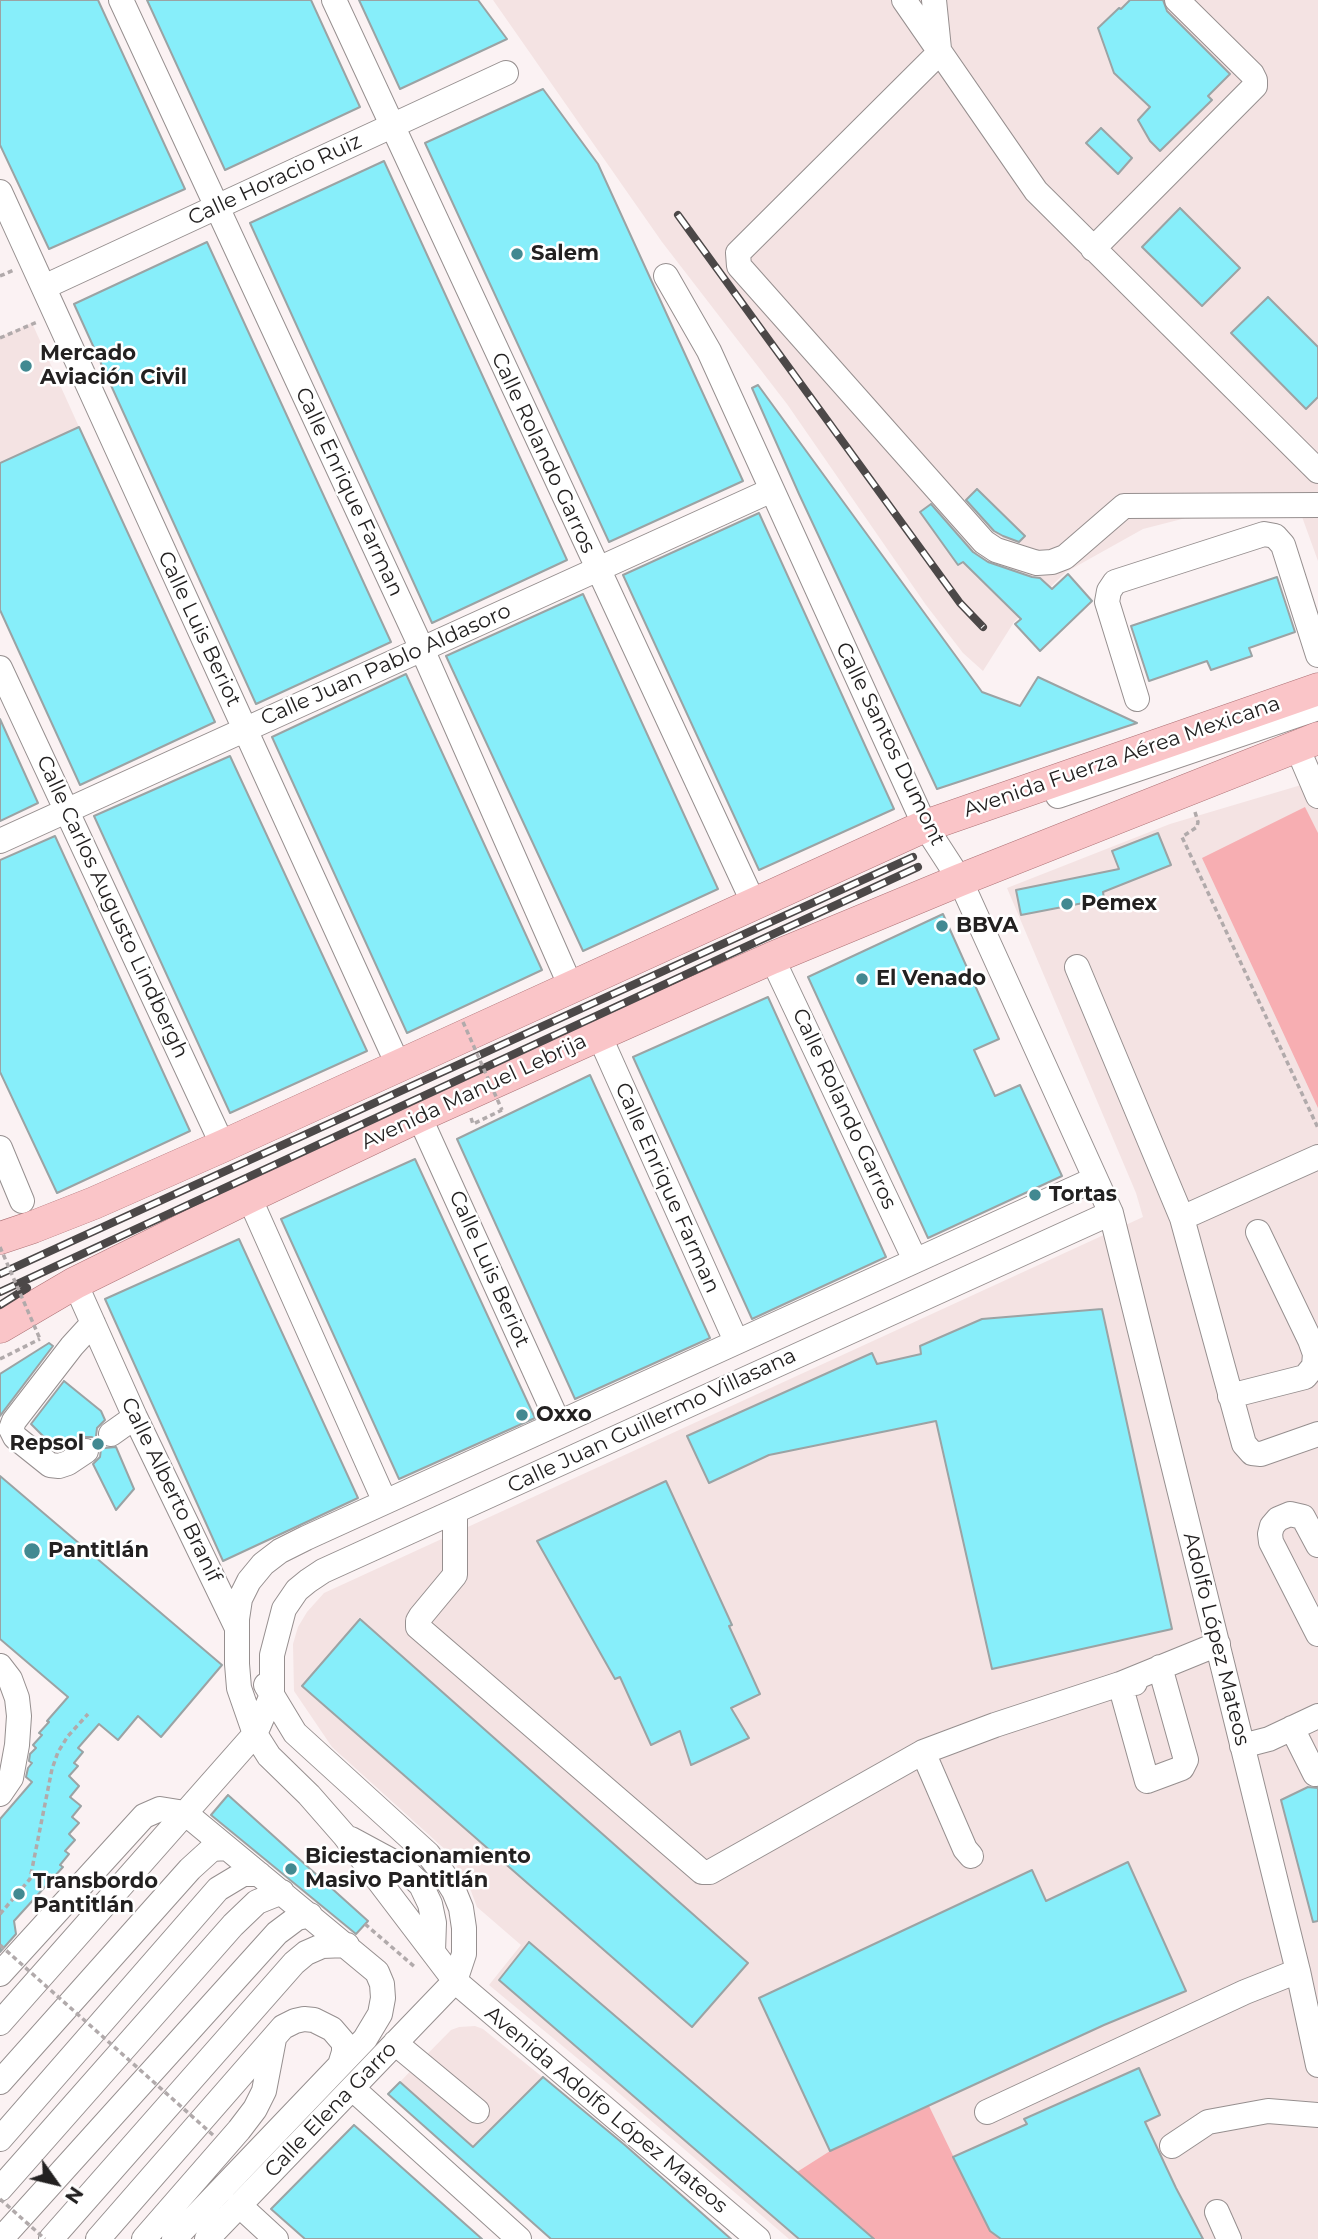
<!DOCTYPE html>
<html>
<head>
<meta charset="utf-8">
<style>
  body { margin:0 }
  #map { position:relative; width:1318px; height:2239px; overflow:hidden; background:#fbf2f3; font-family:Montserrat,sans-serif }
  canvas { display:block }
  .north { position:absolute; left:21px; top:2148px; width:70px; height:70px; -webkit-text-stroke:5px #fff; paint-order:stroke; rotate:124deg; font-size:19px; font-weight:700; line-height:28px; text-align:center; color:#232121 }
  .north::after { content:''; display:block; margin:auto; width:24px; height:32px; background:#232121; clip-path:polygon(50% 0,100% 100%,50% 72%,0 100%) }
</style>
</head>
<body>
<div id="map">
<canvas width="1318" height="2239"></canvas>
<div class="north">N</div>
</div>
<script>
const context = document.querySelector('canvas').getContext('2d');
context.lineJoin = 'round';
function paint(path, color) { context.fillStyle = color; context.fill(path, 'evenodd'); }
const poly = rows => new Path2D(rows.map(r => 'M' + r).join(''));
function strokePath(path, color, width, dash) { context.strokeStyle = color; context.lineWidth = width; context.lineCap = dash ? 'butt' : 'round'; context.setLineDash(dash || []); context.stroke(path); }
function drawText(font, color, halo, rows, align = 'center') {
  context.font = font + ' Montserrat,sans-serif'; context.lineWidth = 5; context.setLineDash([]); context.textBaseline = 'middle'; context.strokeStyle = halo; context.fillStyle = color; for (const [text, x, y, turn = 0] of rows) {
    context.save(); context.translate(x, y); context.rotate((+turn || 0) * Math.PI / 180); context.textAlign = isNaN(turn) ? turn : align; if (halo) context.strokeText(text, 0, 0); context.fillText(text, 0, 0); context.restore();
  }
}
paint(poly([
  [493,0,1318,0,1318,561,1301,514,1213,511,1143,529,1066,572,1014,622,983,671,963,653,926,605,787,404,662,242],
  [32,323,79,427,0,463,0,337],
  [1318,780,1318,2239,789,2239,606,2082,489,1985,521,1945,477,1907,471,1891,449,1853,332,1747,294,1691,293,1644,298,1627,307,1612,324,1593,1143,1217,1136,1193,1007,888,1170,824],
  [475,2026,483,2029,577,2105,494,2188,388,2094,451,2030,459,2027]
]), '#f4e3e3');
paint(poly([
  [1305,807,1318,833,1318,1108,1202,858],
  [929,2106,987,2226,1001,2239,874,2239,797,2172,830,2151]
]), '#f7aeb2');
const building = poly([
  [0,0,98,0,185,189,49,249,0,145,0,0],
  [147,0,311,0,360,107,225,170,147,0],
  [359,0,478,0,507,39,400,89,359,0],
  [1130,0,1163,0,1167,11,1230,74,1208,96,1212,100,1160,151,1150,141,1138,120,1150,107,1114,73,1098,28,1119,8,1121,9,1130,0],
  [543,89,598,164,743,481,609,542,425,143,543,89],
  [1101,128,1132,158,1118,174,1086,143,1101,128],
  [384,161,567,560,432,623,250,223,384,161],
  [1180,208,1240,268,1202,306,1142,247,1180,208],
  [207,242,391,642,256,704,74,304,207,242],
  [1268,297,1318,347,1318,397,1306,409,1231,333,1268,297],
  [758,385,982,692,1020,706,1038,677,1137,723,937,789,799,494,752,388,758,385],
  [79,427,215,722,80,785,0,610,0,463,79,427],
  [977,489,1025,536,1019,542,1003,536,994,531,966,500,977,489],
  [931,504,973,552,988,562,1032,577,1040,578,1052,589,1068,574,1092,601,1040,651,1015,624,1021,619,963,562,958,565,920,512,931,504],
  [759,513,894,809,759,870,623,575,759,513],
  [1277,577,1295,632,1249,648,1252,656,1211,670,1207,661,1149,681,1131,626,1277,577],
  [583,594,718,889,583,951,446,656,583,594],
  [406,674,542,970,407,1033,272,737,406,674],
  [0,719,38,803,0,821,0,719],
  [230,756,367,1051,230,1113,94,816,230,756],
  [1158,833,1171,865,1103,892,1104,899,1021,915,1016,890,1119,869,1112,851,1158,833],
  [55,836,190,1131,57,1193,0,1072,0,860,55,836],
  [943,914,999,1039,974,1050,995,1096,1020,1085,1062,1176,928,1238,808,977,943,914],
  [768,997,886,1257,752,1319,633,1057,768,997],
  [590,1075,710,1338,575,1399,457,1139,590,1075],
  [415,1159,535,1418,399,1479,281,1219,415,1159],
  [239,1239,358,1498,223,1561,105,1299,239,1239],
  [1102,1309,1172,1629,992,1669,936,1421,769,1455,709,1483,687,1436,872,1353,877,1364,921,1354,920,1346,982,1319,1102,1309],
  [49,1343,53,1346,0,1416,0,1374,49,1343],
  [64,1381,101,1411,105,1420,97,1428,96,1436,99,1442,105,1448,116,1447,134,1489,116,1510,93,1464,100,1457,101,1449,98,1442,92,1437,78,1437,58,1451,31,1424,64,1381],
  [0,1476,222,1665,161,1737,138,1716,118,1740,99,1724,78,1748,83,1752,74,1763,78,1766,69,1776,79,1786,70,1797,81,1806,72,1817,79,1823,69,1834,75,1840,65,1851,69,1854,60,1865,63,1867,14,1921,16,1934,0,1952,0,1819,32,1782,26,1777,28,1768,32,1763,29,1761,30,1754,36,1748,33,1745,42,1735,39,1733,49,1722,47,1721,68,1697,0,1639,0,1476],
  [666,1481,732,1625,729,1626,760,1694,731,1708,749,1738,691,1765,680,1731,651,1745,620,1677,615,1679,537,1541,666,1481],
  [360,1619,748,1963,692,2027,302,1686,360,1619],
  [1308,1787,1318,1788,1318,1921,1313,1922,1281,1800,1308,1787],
  [228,1795,368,1921,356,1934,211,1815,228,1795],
  [1128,1862,1186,1991,1104,2025,830,2151,759,1998,1032,1870,1046,1901,1128,1862],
  [529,1942,797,2172,874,2239,799,2239,499,1980,529,1942],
  [1139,2068,1160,2115,1145,2122,1176,2188,1203,2239,1001,2239,990,2231,953,2157,1027,2124,1024,2119,1139,2068],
  [543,2077,626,2146,731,2239,551,2239,388,2094,400,2082,473,2147,543,2077],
  [354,2125,371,2140,482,2239,305,2239,271,2209,354,2125]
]);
paint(building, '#87eefa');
strokePath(building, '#9ba3a4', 2);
const minor = poly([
  [121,0,422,649,571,987],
  [334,0,754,904],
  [904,0,1036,191,1318,471],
  [934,0,939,49],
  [939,53,738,253,739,266,984,542,996,550,1037,563,1052,562,1065,557,1124,506,1318,505],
  [0,192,399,1067],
  [1093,249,1255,86,1255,80,1252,74,1177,0],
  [666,276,709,351,925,826,960,880,1111,1213,1298,1971,1318,2065],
  [44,287,506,73],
  [0,668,223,1146],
  [1137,699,1107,602,1109,591,1115,582,1264,534,1275,536,1283,545,1318,655],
  [1297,747,1318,796],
  [1058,796,1318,708],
  [0,841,772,490],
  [772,958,915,1260],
  [1077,967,1182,1218],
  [599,1035,736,1341],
  [419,1116,558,1422],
  [0,1148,22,1201],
  [1318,1157,1182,1218,1244,1444,1252,1453,1261,1454,1318,1434],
  [249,1197,385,1502],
  [75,1283,135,1417,237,1628],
  [1230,1396,1305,1377,1314,1366,1315,1354,1310,1340,1258,1232],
  [111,1434,135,1417],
  [86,1451,68,1463,59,1466,50,1465,15,1437,11,1429,14,1421,72,1346,93,1323],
  [455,1512,455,1575,421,1616,418,1621,418,1627,702,1872,710,1872,923,1752,995,1725,1120,1684,1218,1644],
  [1318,1545,1303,1517,1290,1514,1278,1519,1272,1526,1270,1534,1271,1542,1318,1634],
  [0,1666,10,1679,17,1698,19,1716,17,1745,11,1778,0,1794],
  [1135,1683,1120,1684,1147,1781,1182,1768,1186,1760,1160,1667],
  [1292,1728,1315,1774],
  [1242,1746,1269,1739,1318,1716],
  [923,1752,965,1849,971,1856],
  [351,1839,401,1866,421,1885,430,1904,434,1923,433,1951],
  [0,1974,144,1816,160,1809,185,1813,377,1972,382,1984,383,1998,380,2014,365,2039,174,2239],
  [0,2023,255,1734,272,1695,272,1655,284,1609,297,1590,308,1581,323,1571,1111,1213],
  [395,2043,477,2111],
  [0,2082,190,1869,212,1849,227,1848],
  [353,2089,519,2239],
  [987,2112,1245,1992,1298,1971],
  [0,2139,218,1889,243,1874,259,1874],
  [1172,2146,1208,2122,1268,2111,1318,2115],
  [0,2189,233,1925,257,1902,282,1892],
  [239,2205,276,2239],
  [1217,2212,1229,2239],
  [1,2239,277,1933,297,1918,310,1915],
  [51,2239,294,1963,306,1953,322,1946,347,1945],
  [98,2239,283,2027,295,2021,304,2019,314,2020,332,2029,344,2043,344,2052,340,2065],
  [144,2239,239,2130,255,2109,264,2091,274,2039],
  [207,2239,455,1981,464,1954,464,1928,461,1908,454,1891,442,1872,428,1854,295,1733,266,1685],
  [758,2239,455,1981,344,1835,309,1795,269,1756,255,1734,239,1688,237,1664,237,1619,240,1599,249,1581,263,1564,280,1551,306,1538,1095,1179]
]);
const major = poly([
  [0,1238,33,1227,94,1203,223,1146,925,826,1318,689],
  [0,1327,75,1283,249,1197,419,1116,599,1035,772,958,960,880,1318,738]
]);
strokePath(minor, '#968f8f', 26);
strokePath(major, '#ad7276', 33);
strokePath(poly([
  [0,276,14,270],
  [0,338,37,322],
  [1195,812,1198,822,1197,827,1182,837,1318,1128],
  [471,1118,473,1124,502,1110],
  [0,1359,40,1339],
  [0,1914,30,1879,52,1769,58,1752,68,1736,88,1714],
  [365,1924,416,1968]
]), '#b1aaab', 3.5, [5, 3.5]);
strokePath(minor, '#fff', 24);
strokePath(major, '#fac5c8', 32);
const rail = poly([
  [678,215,960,603,983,627],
  [0,1274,913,857],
  [0,1292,918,867],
  [0,1305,27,1288]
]);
strokePath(rail, '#4c4848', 8);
strokePath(rail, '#fff', 5, [16]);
strokePath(poly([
  [463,1022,502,1110],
  [0,1247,40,1339],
  [0,1945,213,2135],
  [0,2199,45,2239]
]), '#b1aaab', 3.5, [5, 3.5]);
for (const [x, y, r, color] of [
  [517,254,7,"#428991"],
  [26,366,7,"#428991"],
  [1067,904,7,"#428991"],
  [942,926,7,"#428991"],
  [862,979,7,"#428991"],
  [1035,1195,7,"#428991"],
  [522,1415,7,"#428991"],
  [98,1444,7,"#428991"],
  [32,1551,9,"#428991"],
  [291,1869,7,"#428991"],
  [19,1894,7,"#428991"]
]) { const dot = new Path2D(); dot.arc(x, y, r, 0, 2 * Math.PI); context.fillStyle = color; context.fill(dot); strokePath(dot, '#fff', 2.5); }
drawText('21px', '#232121', '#fff', [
  ["Calle Horacio Ruiz",275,180,-25],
  ["Calle Rolando Garros",543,453,65],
  ["Calle Enrique Farman",349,492,65],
  ["Calle Luis Beriot",199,629,65],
  ["Calle Juan Pablo Aldasoro",386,665,-24],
  ["Calle Santos Dumont",890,744,64],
  ["Avenida Fuerza Aérea Mexicana",1122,757,-19],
  ["Calle Carlos Augusto Lindbergh",112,907,65],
  ["Avenida Manuel Lebrija",474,1092,-25],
  ["Calle Rolando Garros",844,1109,65],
  ["Calle Enrique Farman",667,1188,66],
  ["Calle Luis Beriot",489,1269,66],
  ["Calle Juan Guillermo Villasana",652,1421,-25],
  ["Calle Alberto Branif",171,1490,64],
  ["Adolfo López Mateos",1216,1639,76],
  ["Calle Elena Garro",331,2110,-46],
  ["Avenida Adolfo López Mateos",606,2110,40]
]);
drawText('bold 21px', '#232121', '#fff', [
  ["Salem",531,254],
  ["Mercado",40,354],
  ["Aviación Civil",40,378],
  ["Pemex",1081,904],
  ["BBVA",956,926],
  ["El Venado",876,979],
  ["Tortas",1049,1195],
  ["Oxxo",536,1415],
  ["Repsol",84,1444,"right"],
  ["Pantitlán",48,1551],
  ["Biciestacionamiento",305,1857],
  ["Masivo Pantitlán",305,1881],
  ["Transbordo",33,1882],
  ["Pantitlán",33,1906]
], 'left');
</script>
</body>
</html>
